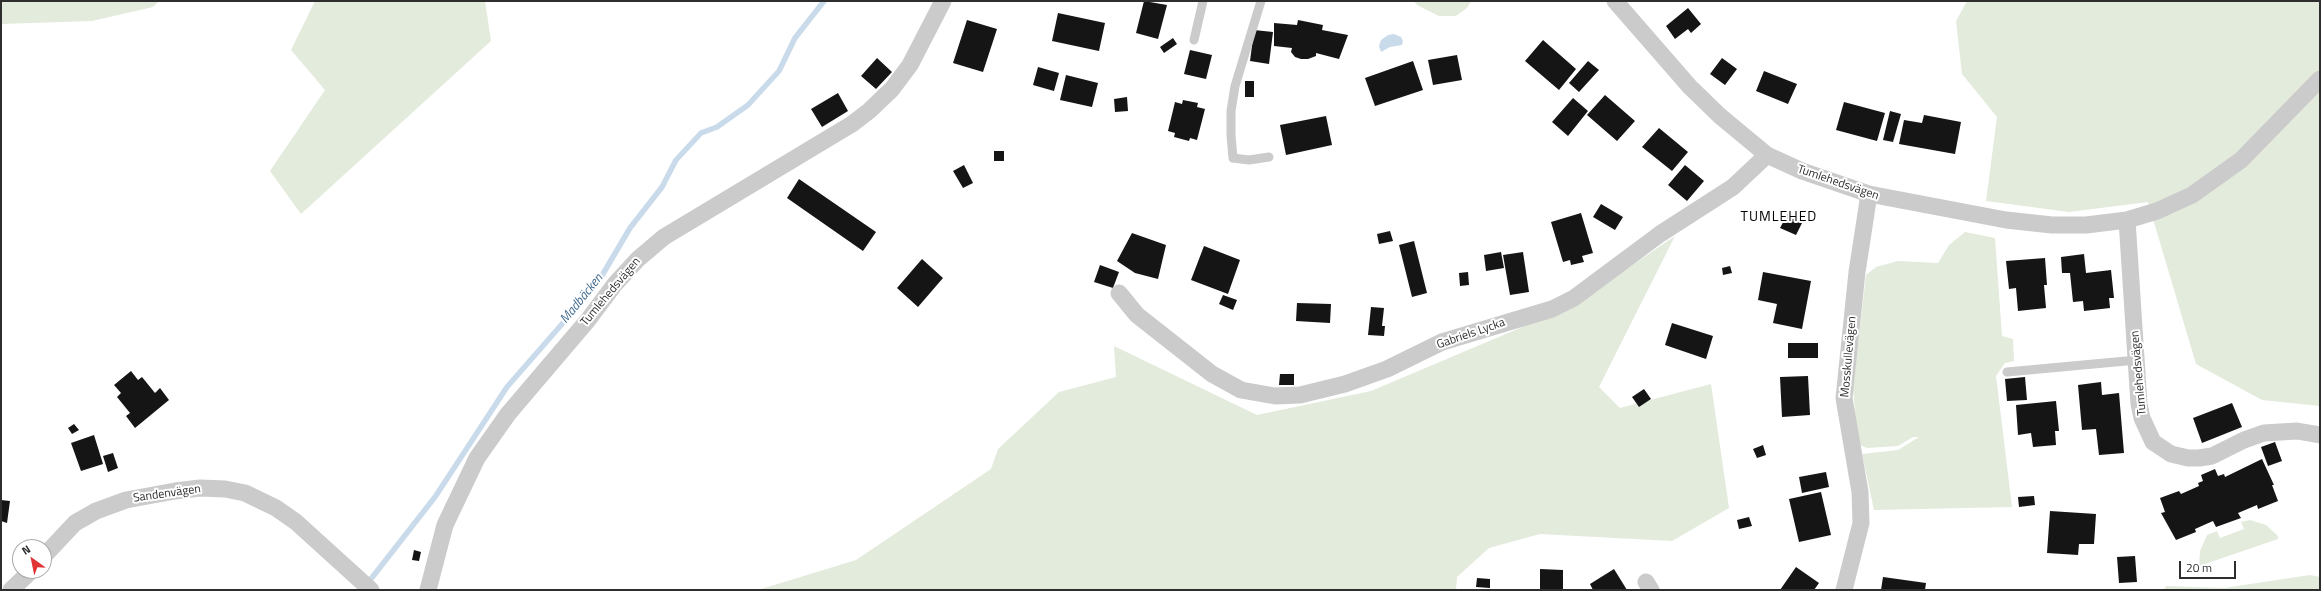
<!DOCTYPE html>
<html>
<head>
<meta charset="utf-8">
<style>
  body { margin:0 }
  #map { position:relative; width:2321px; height:591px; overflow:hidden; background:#fff; font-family:"Titillium Web",sans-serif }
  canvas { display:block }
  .frame { position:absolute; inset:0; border:2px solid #2e2e2e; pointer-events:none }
  .north { position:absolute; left:12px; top:539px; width:40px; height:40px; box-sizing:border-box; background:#fff; border:1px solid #ababab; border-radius:50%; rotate:327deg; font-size:11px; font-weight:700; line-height:16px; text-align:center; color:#2e2e2e }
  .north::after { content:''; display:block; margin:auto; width:14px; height:18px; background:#e13535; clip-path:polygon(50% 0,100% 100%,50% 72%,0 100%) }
  .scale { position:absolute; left:2179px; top:561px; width:57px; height:18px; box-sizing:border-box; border:2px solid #2e2e2e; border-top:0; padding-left:5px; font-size:12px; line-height:14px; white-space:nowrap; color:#2e2e2e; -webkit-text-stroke:3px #fff; paint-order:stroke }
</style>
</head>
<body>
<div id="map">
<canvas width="2321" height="591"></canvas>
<div class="frame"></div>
<div class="north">N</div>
<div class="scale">20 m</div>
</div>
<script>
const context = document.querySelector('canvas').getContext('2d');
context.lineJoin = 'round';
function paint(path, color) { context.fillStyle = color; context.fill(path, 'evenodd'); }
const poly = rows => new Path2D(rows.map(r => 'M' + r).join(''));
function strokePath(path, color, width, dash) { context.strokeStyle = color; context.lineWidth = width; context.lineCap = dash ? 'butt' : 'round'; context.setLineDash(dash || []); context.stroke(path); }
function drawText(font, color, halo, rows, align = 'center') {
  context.font = font + ' "Titillium Web",sans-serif'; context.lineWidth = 4; context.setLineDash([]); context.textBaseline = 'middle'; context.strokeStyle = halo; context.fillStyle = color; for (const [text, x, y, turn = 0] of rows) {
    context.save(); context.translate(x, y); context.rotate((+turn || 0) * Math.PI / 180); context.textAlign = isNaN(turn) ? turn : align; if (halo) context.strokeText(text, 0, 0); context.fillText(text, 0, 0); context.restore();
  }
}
paint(poly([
  [1,1,159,1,153,7,92,21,1,24],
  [315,1,485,1,491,41,301,214,270,171,325,90,291,50],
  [1414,1,1471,1,1467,8,1456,16,1439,16,1417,5],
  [1967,1,2320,1,2320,406,2262,400,2196,364,2148,202,2069,212,1986,201,1997,117,1962,74,1956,21],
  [1965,232,1995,238,2002,336,2013,339,2014,361,2005,363,1996,376,2012,507,1874,510,1862,454,1898,450,1919,437,1913,437,1898,446,1867,448,1858,444,1853,388,1866,275,1876,267,1898,261,1938,263,1949,245],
  [1675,236,1599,387,1620,408,1711,384,1729,508,1672,541,1540,534,1489,548,1457,577,1456,590,758,590,856,560,991,469,998,449,1059,392,1116,377,1114,346,1257,415,1371,391,1572,306],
  [2250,520,2266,525,2278,536,2278,539,2199,566,2200,551,2207,535,2217,531,2220,538,2244,529,2241,522],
  [2310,575,2320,577,2320,590,2164,590,2166,586,2224,588]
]), '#e3ebdc');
paint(poly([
  [1394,34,1401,37,1403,41,1402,45,1390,47,1381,52,1379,46,1381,40,1388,35]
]), '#c9dbeb');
strokePath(poly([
  [367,584,435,497,507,387,597,284,630,228,662,187,676,160,701,133,717,127,748,105,779,71,795,38,824,1]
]), '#c9dbeb', 5.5);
paint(poly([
  [1144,1,1167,5,1158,39,1136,33],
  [1688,8,1701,24,1691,33,1688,29,1675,39,1666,26],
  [1058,13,1105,23,1099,51,1052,41],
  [967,20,997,29,983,72,953,63],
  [1298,20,1323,25,1322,30,1348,35,1339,59,1316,53,1316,56,1308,59,1301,59,1295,57,1291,52,1292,48,1274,46,1274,23,1297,25],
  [1254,30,1273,32,1269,64,1250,61],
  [1173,38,1177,44,1164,53,1160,47],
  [1543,40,1576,69,1559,90,1525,61],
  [1190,50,1212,55,1206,79,1184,74],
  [1457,55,1462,80,1433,85,1428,60],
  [877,58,892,72,876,89,861,76],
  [1722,58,1737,69,1725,85,1710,74],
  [1413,61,1423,90,1375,106,1365,78],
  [1588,61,1599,70,1579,92,1569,83],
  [1038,67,1059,73,1054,91,1033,85],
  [1764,71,1797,84,1788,104,1756,91],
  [1066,75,1098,83,1092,107,1060,100],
  [1245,81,1254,81,1254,97,1245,97],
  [838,93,848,111,822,127,811,109],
  [1605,95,1635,121,1617,141,1587,115],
  [1127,97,1128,111,1115,112,1114,99],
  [1573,98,1588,111,1568,136,1552,122],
  [1183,100,1198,103,1197,107,1205,109,1197,140,1190,138,1189,141,1174,137,1175,133,1168,131,1175,102,1182,104],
  [1844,102,1885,113,1877,141,1836,130],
  [1890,111,1901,114,1893,142,1883,140],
  [1924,115,1961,122,1955,154,1899,144,1904,120,1922,123],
  [1326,116,1332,145,1286,155,1280,125],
  [1659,128,1688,152,1672,171,1642,147],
  [994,151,1004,151,1004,161,994,161],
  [964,165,973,183,963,188,953,171],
  [1685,165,1704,181,1687,201,1668,185],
  [799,179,876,232,863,251,787,198],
  [1601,204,1623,217,1615,230,1593,217],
  [1581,213,1593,253,1582,256,1584,262,1571,265,1570,260,1563,262,1551,222],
  [1788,213,1803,221,1796,235,1780,228],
  [1390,231,1393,241,1379,244,1377,234],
  [1132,233,1166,245,1158,279,1135,273,1117,261],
  [1414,241,1427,293,1412,297,1399,245],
  [1204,246,1240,260,1228,294,1191,280],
  [1501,252,1504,268,1486,271,1484,255],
  [1523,252,1529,292,1510,295,1503,255],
  [2084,254,2086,273,2111,270,2114,298,2109,298,2110,308,2084,311,2083,301,2073,302,2070,273,2062,273,2061,257],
  [2045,258,2047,285,2044,285,2046,308,2018,311,2016,288,2009,289,2006,261],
  [922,259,943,278,918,307,897,288],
  [1100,265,1119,272,1113,288,1094,282],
  [1730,266,1732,273,1723,275,1722,268],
  [1468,272,1469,285,1460,286,1459,273],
  [1763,272,1811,281,1802,329,1773,323,1777,304,1758,300],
  [1223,295,1237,300,1233,310,1219,304],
  [1297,303,1331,304,1330,323,1296,321],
  [1371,307,1384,308,1382,326,1385,326,1384,336,1368,335],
  [1672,323,1713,336,1706,359,1665,345],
  [1788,343,1818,343,1818,358,1788,358],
  [131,371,138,380,142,377,155,393,160,388,169,400,135,428,126,416,130,413,117,397,121,393,114,385],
  [1280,374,1294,374,1294,385,1279,385],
  [1808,376,1810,415,1782,417,1780,377],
  [2025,377,2027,400,2007,401,2005,379],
  [2101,382,2102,395,2119,393,2124,453,2099,455,2096,429,2082,430,2078,385],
  [1644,389,1651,399,1639,407,1632,397],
  [2056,401,2059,431,2055,431,2056,445,2033,447,2031,433,2018,435,2016,405],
  [2232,403,2242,427,2202,443,2193,418],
  [74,424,79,430,72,434,68,428],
  [94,435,103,464,81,471,71,443],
  [2275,442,2282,461,2268,466,2261,447],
  [1763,445,1766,455,1757,458,1753,449],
  [113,453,118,468,108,472,103,456],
  [2262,459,2274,485,2272,485,2278,501,2258,509,2257,505,2238,513,2241,518,2216,527,2213,521,2195,529,2196,532,2176,540,2161,513,2165,512,2160,498,2179,491,2181,494,2199,486,2198,483,2203,481,2201,475,2215,469,2218,476,2224,474,2225,477],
  [1826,472,1829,487,1802,493,1799,477],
  [1821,492,1831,535,1799,542,1789,499],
  [2034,496,2035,505,2019,507,2018,497],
  [1,500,10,501,7,523,1,521],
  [2050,511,2096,514,2094,544,2079,544,2078,555,2047,553],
  [1749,517,1752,526,1739,529,1737,520],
  [414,550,421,552,419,561,412,560],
  [2135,556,2137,582,2119,583,2117,557],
  [1796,567,1819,583,1814,590,1780,590],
  [1540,569,1563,570,1563,590,1540,590],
  [1614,569,1627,590,1593,590,1590,584],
  [1883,577,1926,583,1925,590,1881,590],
  [1477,578,1490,579,1490,588,1476,587]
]), '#151515');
strokePath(poly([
  [1261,1,1235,86,1231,111,1231,135,1233,158,1249,160,1269,157],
  [1194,40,1203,1],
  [2007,372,2137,360]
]), '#cbcbcb', 9);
strokePath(poly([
  [1615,1,1690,87,1720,116,1767,155,1802,171,1869,194,2006,220,2052,225,2086,225,2127,220,2157,211,2192,195,2241,160,2320,79],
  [2127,220,2139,404,2142,418,2153,442,2171,454,2188,458,2199,458,2212,456,2244,440,2264,433,2297,431,2320,435],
  [1119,293,1137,315,1212,374,1241,390,1275,396,1300,395,1345,384,1387,369,1442,342,1552,309,1574,298,1660,234,1733,187,1767,155],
  [44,556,75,523,96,511,126,500,175,491,200,488,225,489,245,493,276,508,296,522,371,590],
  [1646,582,1651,590],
  [11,590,31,571],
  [428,590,445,525,477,458,508,414,588,320,615,284,638,259,664,237,852,124,869,111,892,89,910,65,943,1],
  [1844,590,1861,523,1860,492,1844,398,1857,272,1869,194]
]), '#cbcbcb', 17);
drawText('12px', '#2e2e2e', '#fff', [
  ["Tumlehedsvägen",1838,183,19],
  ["Tumlehedsvägen",611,292,-50],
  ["Gabriels Lycka",1471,334,-19],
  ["Mosskullevägen",1849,357,-85],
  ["Tumlehedsvägen",2139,373,-95],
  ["Sandenvägen",167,494,-8]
]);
drawText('italic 13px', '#3e6a8f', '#fff', [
  ["Madbäcken",582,299,-51]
]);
context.letterSpacing = '1px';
drawText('14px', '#000', '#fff', [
  ["TUMLEHED",1779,218]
]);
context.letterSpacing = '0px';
</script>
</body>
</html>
